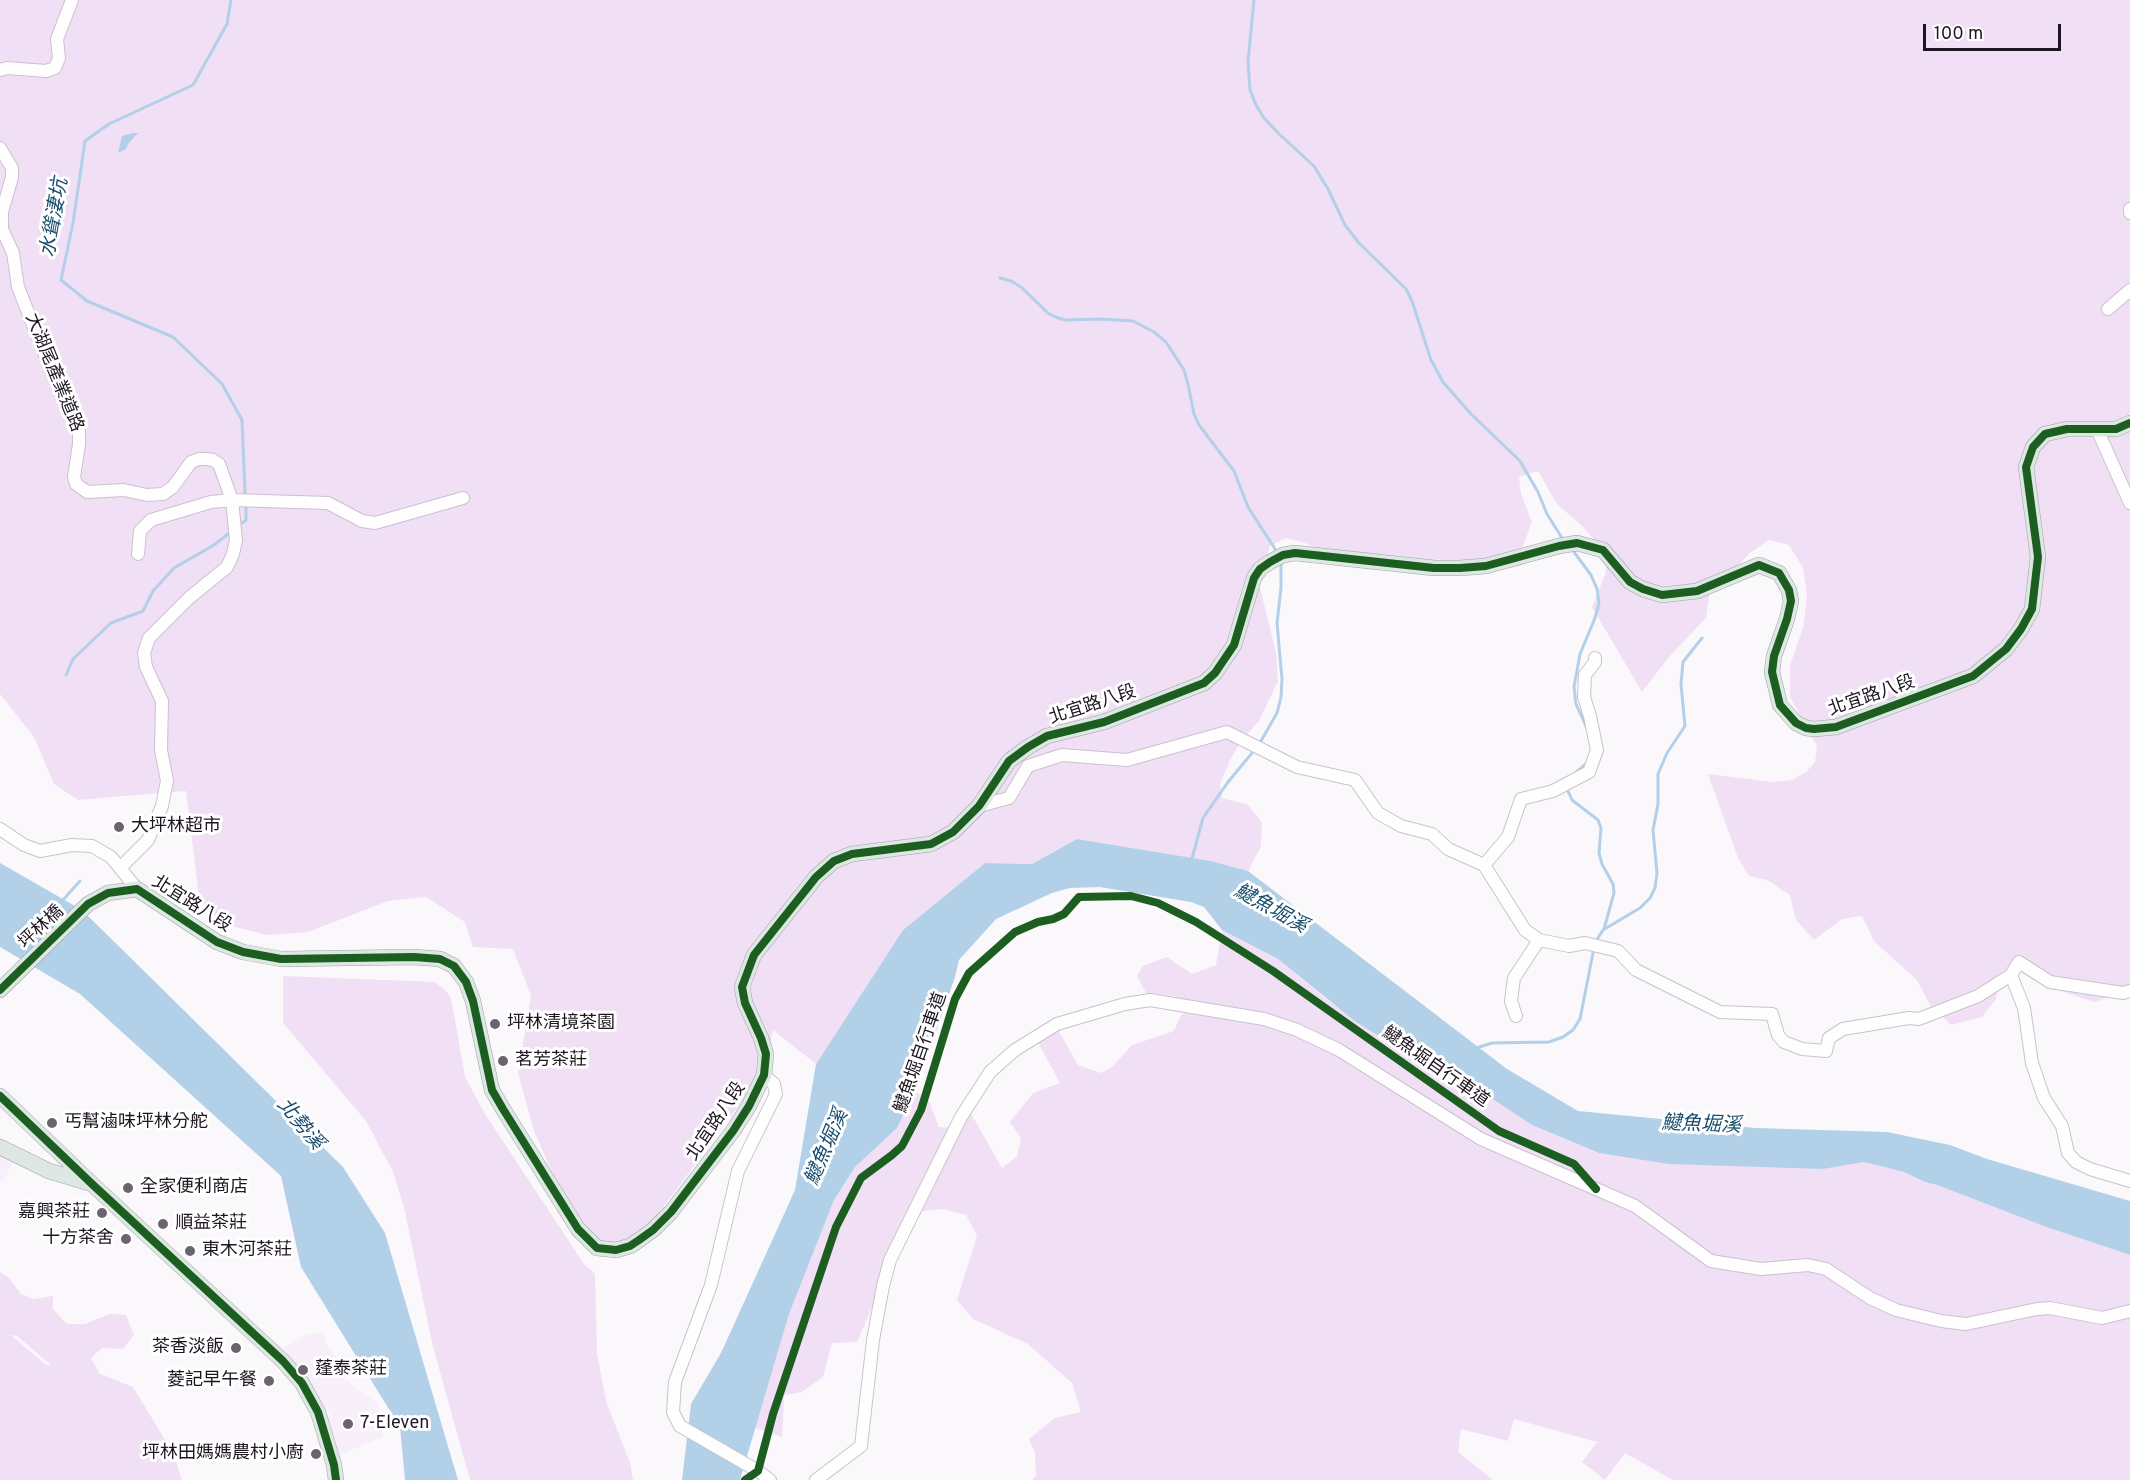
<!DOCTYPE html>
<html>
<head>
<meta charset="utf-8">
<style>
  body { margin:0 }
  #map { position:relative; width:2130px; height:1480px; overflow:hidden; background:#fbf8fc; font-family:Overpass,sans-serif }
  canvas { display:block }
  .scale { position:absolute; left:1923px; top:24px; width:138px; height:27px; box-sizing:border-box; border:3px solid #1d151f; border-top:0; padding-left:8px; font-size:18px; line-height:21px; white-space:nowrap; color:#1d151f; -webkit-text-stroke:4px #fff; paint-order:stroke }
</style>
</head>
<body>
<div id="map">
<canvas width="2130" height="1480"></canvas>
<div class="scale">100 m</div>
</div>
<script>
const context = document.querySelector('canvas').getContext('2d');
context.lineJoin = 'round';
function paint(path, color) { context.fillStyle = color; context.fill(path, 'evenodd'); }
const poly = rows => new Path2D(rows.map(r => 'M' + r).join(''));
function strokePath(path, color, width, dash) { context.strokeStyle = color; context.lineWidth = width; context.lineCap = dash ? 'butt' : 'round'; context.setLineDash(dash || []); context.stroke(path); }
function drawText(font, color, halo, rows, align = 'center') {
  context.font = font + ' Overpass,"Noto Sans TC",sans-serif'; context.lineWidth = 6; context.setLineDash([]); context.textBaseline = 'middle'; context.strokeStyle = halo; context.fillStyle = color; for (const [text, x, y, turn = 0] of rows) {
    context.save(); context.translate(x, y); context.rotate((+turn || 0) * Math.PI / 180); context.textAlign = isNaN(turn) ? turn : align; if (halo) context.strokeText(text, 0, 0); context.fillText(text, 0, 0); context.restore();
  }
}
paint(poly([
  [0,1154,14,1161,3,1181,0,1181],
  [323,1332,327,1345,336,1356,344,1378,378,1404,383,1437,340,1455,327,1418,331,1416,282,1348,308,1334]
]), '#f9effb');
paint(poly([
  [0,0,2130,0,2130,991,2094,1002,2061,991,2039,975,2019,964,1999,973,1996,999,1982,1017,1951,1025,1930,1005,1917,980,1874,941,1862,916,1842,919,1814,940,1796,920,1790,895,1767,880,1749,876,1738,858,1708,774,1773,782,1792,780,1806,772,1815,762,1817,746,1790,697,1790,665,1803,628,1807,597,1803,568,1789,545,1769,540,1750,553,1730,574,1711,584,1706,618,1669,657,1642,692,1592,607,1606,572,1604,550,1581,525,1557,504,1538,471,1519,477,1521,494,1532,522,1523,546,1526,564,1511,568,1437,559,1413,572,1337,557,1305,543,1286,538,1270,546,1259,584,1276,652,1278,681,1259,721,1241,741,1230,760,1220,784,1222,798,1247,804,1262,822,1261,846,1248,871,1211,861,1077,839,1032,864,985,863,903,930,816,1064,773,1030,763,1074,639,1239,618,1250,594,1245,567,1206,534,1131,518,1073,531,996,513,949,473,947,465,922,426,897,388,901,308,932,267,935,216,922,199,897,186,791,78,800,54,784,34,737,0,694],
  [1222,930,1278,959,1325,998,1384,1039,1407,1046,1461,1078,1532,1125,1599,1153,1822,1169,1864,1162,1904,1172,1925,1182,1937,1185,2049,1228,2130,1255,2130,1480,1673,1480,1625,1453,1605,1480,1582,1462,1597,1442,1514,1419,1508,1441,1461,1429,1458,1452,1493,1480,1032,1480,1036,1475,1035,1453,1029,1439,1055,1418,1081,1412,1072,1383,1028,1344,973,1319,957,1300,977,1236,966,1215,942,1209,913,1212,857,1342,832,1343,823,1377,802,1392,784,1395,782,1437,755,1428,789,1313,834,1200,855,1167,897,1128,915,1091,929,1101,939,1127,955,1128,970,1112,1002,1168,1017,1156,1021,1138,1010,1122,1033,1093,1060,1083,1035,1037,1056,1026,1078,1065,1101,1073,1113,1066,1132,1045,1174,1031,1181,1015,1192,1009,1175,996,1146,993,1137,976,1143,966,1167,957,1192,974,1216,965],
  [283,976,435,982,446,991,451,998,465,1077,485,1114,584,1264,595,1274,597,1353,606,1401,630,1463,633,1480,470,1480,432,1343,404,1207,393,1172,366,1121,283,1023],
  [0,1272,8,1277,21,1294,33,1299,53,1296,53,1309,67,1324,85,1324,110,1314,126,1315,134,1335,123,1349,102,1348,91,1358,100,1374,133,1387,173,1453,182,1480,0,1480],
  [11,1335,17,1336,51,1365,46,1365]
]), '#f1dff5');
paint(poly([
  [132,133,138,133,128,144,126,149,118,153,122,136],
  [1077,839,1211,861,1248,871,1507,1069,1578,1111,1755,1128,1887,1132,1950,1145,1987,1159,2130,1201,2130,1255,2049,1228,1937,1185,1925,1182,1904,1172,1864,1162,1823,1169,1669,1164,1599,1153,1532,1125,1461,1078,1407,1046,1384,1039,1356,1022,1278,959,1222,930,1204,907,1191,902,1100,887,1070,888,1052,893,996,919,959,960,955,977,915,1091,897,1128,855,1167,834,1200,789,1314,740,1480,682,1480,691,1404,721,1353,795,1190,816,1064,903,930,985,863,1032,864],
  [0,863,82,910,343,1167,385,1233,458,1480,405,1480,400,1427,301,1267,281,1176,80,994,0,947]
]), '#b2d0e8');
strokePath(poly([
  [231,0,227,24,193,85,109,124,85,141,73,223,61,280,87,301,173,337,222,384,242,420,245,493],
  [1254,0,1248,61,1250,90,1256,105,1264,118,1279,134,1314,166,1328,189,1345,225,1358,242,1406,289,1412,301,1431,360,1443,382,1471,414,1520,461,1538,492,1547,514,1562,538],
  [1000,278,1011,281,1021,287,1049,314,1058,318,1066,320,1102,319,1133,321,1154,332,1166,342,1184,370,1188,384,1194,414,1199,425,1234,471,1248,507,1277,552],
  [242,523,246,520,246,508],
  [1574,552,1591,575,1597,589,1599,603,1595,618,1580,654,1574,687,1576,704,1587,728],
  [66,675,73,659,111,623,143,611,153,591,174,568,214,545,228,534],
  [1261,741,1277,713,1281,697,1282,679,1277,623,1281,588,1281,563],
  [1572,776,1587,763],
  [1568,791,1572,800,1598,820,1601,828,1599,853,1602,864,1613,884,1614,893,1604,929],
  [1191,862,1203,818,1228,782,1252,753],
  [61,902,80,881],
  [1596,941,1603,930,1640,908,1650,898,1655,888,1657,873,1653,830,1658,804,1658,774,1667,753,1685,726,1681,684,1683,662,1702,638],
  [1476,1048,1492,1043,1549,1042,1563,1037,1573,1030,1580,1019,1593,953]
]), '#b2d0e8', 3);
const minor = poly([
  [0,70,7,68,46,71,55,68,59,58,57,39,72,0],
  [0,148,12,168,12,177,2,212,2,229,13,253,18,287,52,373,79,430,79,444,74,477,76,484,87,492,124,490,147,495,163,494,173,487,191,462,199,459,207,459,213,460,219,464,232,500,236,540,233,554,227,567,189,598,149,638,144,653,146,667,162,701,161,750,167,781,162,806,148,840,120,868],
  [2130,209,2130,213],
  [2108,309,2130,290],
  [2097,429,2130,503],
  [138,554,140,531,151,520,211,502,232,500,328,503,362,521,375,523,463,498],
  [979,806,1009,798,1028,766,1062,755,1127,760,1227,732,1297,767,1355,780,1378,813,1401,826,1432,834,1448,849,1484,865,1525,930,1539,940,1569,946,1585,943,1618,951,1636,970,1720,1012,1772,1014,1778,1035,1784,1042,1802,1049,1826,1051,1829,1038,1843,1029,1909,1018,1919,1019,1978,996,2011,975,2019,962,2050,982,2123,993,2130,991],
  [0,829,24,845,40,851,72,845,92,846,111,857,137,889],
  [1484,865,1508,837,1521,799,1553,791,1589,772,1597,750,1590,716,1584,697,1585,675,1595,662,1595,658],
  [2011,975,2024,1008,2032,1063,2044,1098,2062,1126,2068,1153,2076,1162,2090,1169,2130,1181],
  [1516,1016,1511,1001,1514,978,1539,940],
  [764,1075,774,1084,776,1094,738,1171,711,1285,675,1382,673,1412,680,1426,758,1471,770,1480],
  [816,1480,861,1446,873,1340,883,1286,890,1260,961,1117,990,1072,1015,1050,1057,1024,1125,1004,1150,1000,1264,1019,1297,1030,1339,1050,1481,1139,1635,1206,1711,1261,1761,1269,1808,1265,1826,1269,1870,1298,1896,1310,1941,1321,1966,1324,2037,1309,2050,1308,2102,1318,2130,1311]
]);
const major = poly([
  [0,990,88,904,108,893,137,889,217,942,243,952,281,959,414,957,440,959,454,966,466,982,473,1001,492,1090,503,1109,578,1229,597,1248,616,1250,630,1246,639,1240,653,1230,671,1212,733,1131,749,1106,764,1075,766,1054,761,1038,745,1003,742,987,754,955,816,877,834,861,852,854,931,844,953,832,979,806,1009,761,1028,747,1047,736,1104,722,1204,683,1215,673,1234,645,1254,578,1260,569,1270,562,1283,555,1295,553,1434,568,1460,568,1486,566,1559,546,1577,543,1603,550,1630,582,1643,589,1662,595,1697,591,1759,565,1779,573,1789,590,1791,601,1787,619,1774,656,1772,672,1780,705,1796,723,1806,728,1814,729,1836,727,1973,676,2006,649,2021,629,2032,609,2038,557,2026,467,2033,447,2045,434,2067,429,2116,429,2130,423],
  [0,1096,92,1184,283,1361,302,1383,318,1412,334,1465,336,1480],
  [0,1147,49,1171,89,1183]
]);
strokePath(minor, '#c8c3ca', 14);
strokePath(major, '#98a7a3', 16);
strokePath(minor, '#fefeff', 12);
strokePath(major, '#dee7e4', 15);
strokePath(poly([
  [0,990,88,904,108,893,137,889,217,942,243,952,281,959,414,957,440,959,454,966,466,982,473,1001,492,1090,503,1109,578,1229,597,1248,616,1250,630,1246,639,1240,653,1230,671,1212,733,1131,749,1106,764,1075,766,1054,761,1038,745,1003,742,987,754,955,816,877,834,861,852,854,931,844,953,832,979,806,1009,761,1028,747,1047,736,1104,722,1204,683,1215,673,1234,645,1254,578,1260,569,1270,562,1283,555,1295,553,1434,568,1460,568,1486,566,1559,546,1577,543,1603,550,1630,582,1643,589,1662,595,1697,591,1759,565,1779,573,1789,590,1791,601,1787,619,1774,656,1772,672,1780,705,1796,723,1806,728,1814,729,1836,727,1973,676,2006,649,2021,629,2032,609,2038,557,2026,467,2033,447,2045,434,2067,429,2116,429,2130,423],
  [0,1096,92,1184,283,1361,302,1383,318,1412,334,1465,336,1480],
  [745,1480,758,1471,773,1414,836,1227,861,1178,892,1155,902,1146,921,1110,955,999,969,973,1015,932,1038,922,1053,919,1064,914,1079,897,1131,896,1158,903,1196,922,1273,971,1499,1131,1574,1164,1596,1189]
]), '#1b5e20', 8);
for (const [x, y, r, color] of [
  [119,827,6,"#6b646c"],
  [495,1024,6,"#6b646c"],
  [503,1061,6,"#6b646c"],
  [52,1123,6,"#6b646c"],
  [128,1188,6,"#6b646c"],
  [102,1213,6,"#6b646c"],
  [163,1224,6,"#6b646c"],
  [126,1239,6,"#6b646c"],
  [190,1251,6,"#6b646c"],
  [236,1348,6,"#6b646c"],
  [303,1370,6,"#6b646c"],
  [269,1381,6,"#6b646c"],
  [348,1424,6,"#6b646c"],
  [316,1454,6,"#6b646c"]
]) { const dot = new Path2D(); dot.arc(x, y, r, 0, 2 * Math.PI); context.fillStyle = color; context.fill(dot); strokePath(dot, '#fff', 2); }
drawText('18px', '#1d151f', '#fff', [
  ["大湖尾產業道路",53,373,68],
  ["北宜路八段",1872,697,-19],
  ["北宜路八段",1093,706,-18],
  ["北宜路八段",191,905,32],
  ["坪林橋",42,928,-43],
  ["𩻸魚堀自行車道",922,1053,-71],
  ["𩻸魚堀自行車道",1435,1068,35],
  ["北宜路八段",717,1122,-56]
]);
drawText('18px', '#1d151f', '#fff', [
  ["大坪林超市",131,827],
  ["坪林清境茶園",507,1024],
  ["茗芳茶莊",515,1061],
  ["丐幫滷味坪林分舵",64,1123],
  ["全家便利商店",140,1188],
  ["嘉興茶莊",90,1213,"right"],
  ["順益茶莊",175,1224],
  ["十方茶舍",114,1239,"right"],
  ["東木河茶莊",202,1251],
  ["茶香淡飯",224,1348,"right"],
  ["蓬泰茶莊",315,1370],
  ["菱記早午餐",257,1381,"right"],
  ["7-Eleven",360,1424],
  ["坪林田媽媽農村小廚",304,1454,"right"]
], 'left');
drawText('italic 20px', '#174d6d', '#fff', [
  ["水聳淒坑",56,218,-80],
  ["𩻸魚堀溪",1270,910,29],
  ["北勢溪",299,1125,50],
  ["𩻸魚堀溪",1701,1126,2],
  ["𩻸魚堀溪",828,1148,-67]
]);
</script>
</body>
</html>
